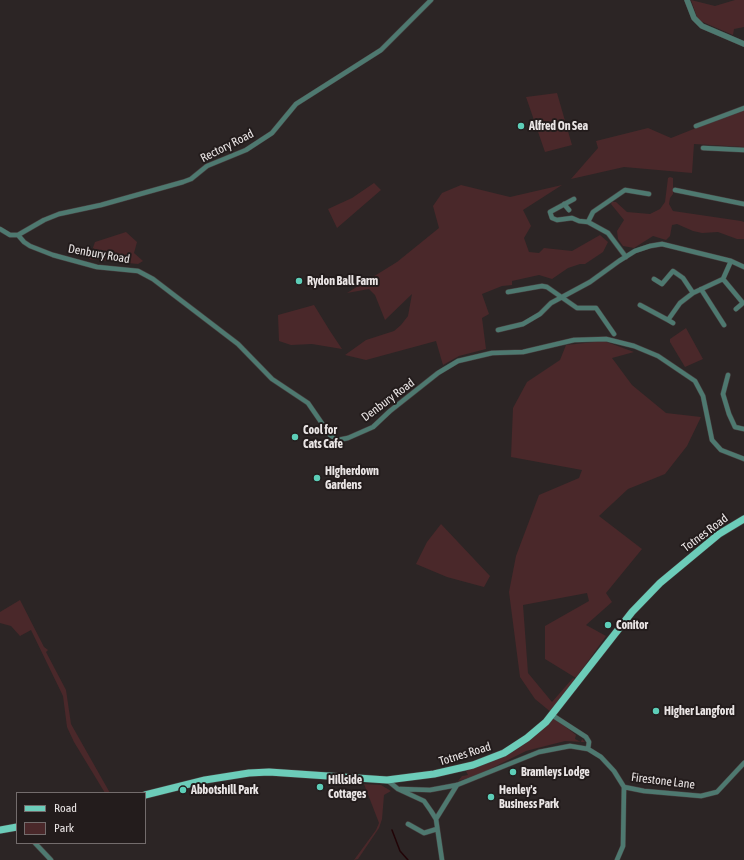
<!DOCTYPE html>
<html>
<head>
<meta charset="utf-8">
<style>
  body { margin:0 }
  #map { position:relative; width:744px; height:860px; overflow:hidden; background:#2c2525; font-family:"Asap Condensed",sans-serif }
  canvas { display:block }
  .legend { position:absolute; left:16px; top:792px; width:130px; height:52px; box-sizing:border-box; background:#231c1c; border:1px solid #736c6c; margin:0; padding:5px 7px; list-style:none; font-size:12px; color:#eae5e5 }
  .legend li { display:flex; align-items:center; gap:8px; height:20px }
  .legend b { width:20px; border:1px solid #736c6c }
</style>
</head>
<body>
<div id="map">
<canvas width="744" height="860"></canvas>
<ul class="legend">
<li><b style="height:5px;background:#6cccb9"></b>Road</li>
<li><b style="height:11px;background:#4a282a"></b>Park</li>
</ul>
</div>
<script>
const context = document.querySelector('canvas').getContext('2d');
context.lineJoin = 'round';
function paint(path, color) { context.fillStyle = color; context.fill(path, 'evenodd'); }
const poly = rows => new Path2D(rows.map(r => 'M' + r).join(''));
function strokePath(path, color, width, dash) { context.strokeStyle = color; context.lineWidth = width; context.lineCap = dash ? 'butt' : 'round'; context.setLineDash(dash || []); context.stroke(path); }
function drawText(font, color, halo, rows, align = 'center') {
  context.font = font + ' "Asap Condensed",sans-serif'; context.lineWidth = 4; context.setLineDash([]); context.textBaseline = 'middle'; context.strokeStyle = halo; context.fillStyle = color; for (const [text, x, y, turn = 0] of rows) {
    context.save(); context.translate(x, y); context.rotate((+turn || 0) * Math.PI / 180); context.textAlign = isNaN(turn) ? turn : align; if (halo) context.strokeText(text, 0, 0); context.fillText(text, 0, 0); context.restore();
  }
}
paint(poly([
  [691,0,715,6,735,0,744,0,744,27,734,29,733,35,698,20],
  [557,93,572,145,545,152,526,97],
  [744,109,744,147,694,144,692,173,624,167,571,179,598,148,596,141,648,128,671,138],
  [670,177,673,178,673,194,670,198,669,204,673,211,741,221,744,222,744,239,737,239,718,232,702,233,693,231,677,224,672,225,670,236,666,240,653,236,634,248,623,246,618,239,617,231,624,220,611,204,612,202,616,202,627,212,650,214,660,209,665,202,668,178],
  [374,183,381,190,337,228,328,209,352,198],
  [461,185,510,197,562,185,523,210,531,226,524,238,529,252,539,253,544,248,572,251,600,235,608,242,603,252,585,264,580,264,568,268,552,279,539,275,512,281,512,285,502,286,482,294,489,314,482,318,486,349,459,356,443,365,436,341,366,360,345,355,366,340,394,331,401,325,408,316,412,294,385,320,375,295,369,289,347,293,397,262,439,228,433,206,442,193],
  [126,232,137,242,134,253,143,261,138,264,89,259,95,242],
  [314,305,330,331,342,349,312,344,291,345,279,341,278,315],
  [686,328,703,359,685,367,670,342,670,339],
  [604,341,634,352,612,358,632,385,666,413,701,417,687,446,665,474,628,489,599,516,642,549,606,593,612,602,586,625,606,636,576,678,545,659,545,626,589,601,587,593,523,605,528,673,552,702,573,678,576,680,552,713,535,699,520,677,509,592,516,556,539,495,579,478,582,470,511,457,513,408,527,382,560,360,566,345],
  [441,524,490,576,484,587,447,577,416,564,427,542],
  [20,600,44,647,48,650,46,652,66,690,71,724,110,793,105,793,74,742,67,727,63,696,31,630,20,636,11,626,0,623,0,612],
  [553,717,576,735,575,739,581,742,582,739,585,742,565,741,526,751,478,775,458,781,462,776,468,775,466,771,489,762],
  [364,784,381,785,391,791,384,795,382,819,379,828,358,859,354,860,376,830,379,823]
]), '#4a282a');
strokePath(poly([
  [392,830,400,851,408,860]
]), '#210407', 1.5);
const minor = poly([
  [696,126,744,108],
  [703,148,744,150],
  [675,190,744,204],
  [574,199,550,212,552,218,557,220,572,218,579,221,588,222,608,233,626,257],
  [564,204,569,210],
  [588,222,593,212,625,190,649,194],
  [0,229,10,235,18,235,44,220,59,214,101,205,183,182,191,179,207,166,246,150,272,133,296,104,381,50,431,0],
  [18,235,24,242,30,246,53,255,97,267,138,271,153,279,238,344,272,379,308,403,330,435,338,440,348,438,373,427,390,411,438,373,458,361,492,353,523,352,574,340,606,339,634,346,658,356,695,381,703,396,712,440,721,450,744,459],
  [654,279,662,284,673,271,683,278,693,293],
  [723,279,743,303,736,309],
  [701,289,724,325],
  [508,292,542,286,547,287,577,308,596,308,614,334],
  [640,305,668,320],
  [673,323,668,320,680,303,693,293,723,279,731,261],
  [498,330,523,324,540,314,551,303,590,282,619,261,635,251,650,246,662,244,731,261,744,267],
  [728,375,723,394,729,414,735,427,744,429],
  [552,715,586,737,589,742,588,749],
  [387,780,398,789,424,801,431,811,436,819,442,860],
  [400,789,430,790,457,785,539,752,570,746,588,749,601,757,614,771,624,787,644,791,701,796,717,792,744,763],
  [436,819,457,785],
  [408,824,424,833,437,829],
  [35,843,51,860],
  [617,860,623,846,624,787]
]);
const tertiary = poly([
  [687,0,694,18,702,26,744,44]
]);
const primary = poly([
  [145,795,205,780,249,773,269,772,387,780,434,774,473,765,504,753,527,738,546,722,632,612,660,583,719,534,744,519],
  [0,830,17,827]
]);
strokePath(minor, '#474040', 5.5);
strokePath(tertiary, '#474040', 6);
strokePath(primary, '#474040', 8);
strokePath(minor, '#4e7970', 4.5);
strokePath(tertiary, '#4e7970', 5.5);
strokePath(primary, '#6cccb9', 7);
for (const [x, y, r, color] of [
  [521,126,4,"#5dceb8"],
  [299,281,4,"#5dceb8"],
  [295,437,4,"#5dceb8"],
  [317,478,4,"#5dceb8"],
  [608,625,4,"#5dceb8"],
  [656,711,4,"#5dceb8"],
  [513,772,4,"#5dceb8"],
  [320,787,4,"#5dceb8"],
  [183,790,4,"#5dceb8"],
  [491,797,4,"#5dceb8"]
]) { const dot = new Path2D(); dot.arc(x, y, r, 0, 2 * Math.PI); context.fillStyle = color; context.fill(dot); strokePath(dot, '#231c1c', 1.5); }
drawText('bold 12px', '#eae5e5', '#231c1c', [
  ["Alfred On Sea",529,126],
  ["Rydon Ball Farm",307,281],
  ["Cool for",303,430],
  ["Cats Cafe",303,444],
  ["Higherdown",325,471],
  ["Gardens",325,485],
  ["Conitor",616,625],
  ["Higher Langford",664,711],
  ["Bramleys Lodge",521,772],
  ["Hillside",328,780],
  ["Cottages",328,794],
  ["Abbotshill Park",191,790],
  ["Henley's",499,790],
  ["Business Park",499,804]
], 'left');
drawText('12px', '#eae5e5', '#231c1c', [
  ["Rectory Road",227,146,-27],
  ["Denbury Road",99,254,10],
  ["Denbury Road",388,400,-37],
  ["Totnes Road",705,533,-37],
  ["Totnes Road",465,754,-17],
  ["Firestone Lane",663,781,7]
]);
</script>
</body>
</html>
